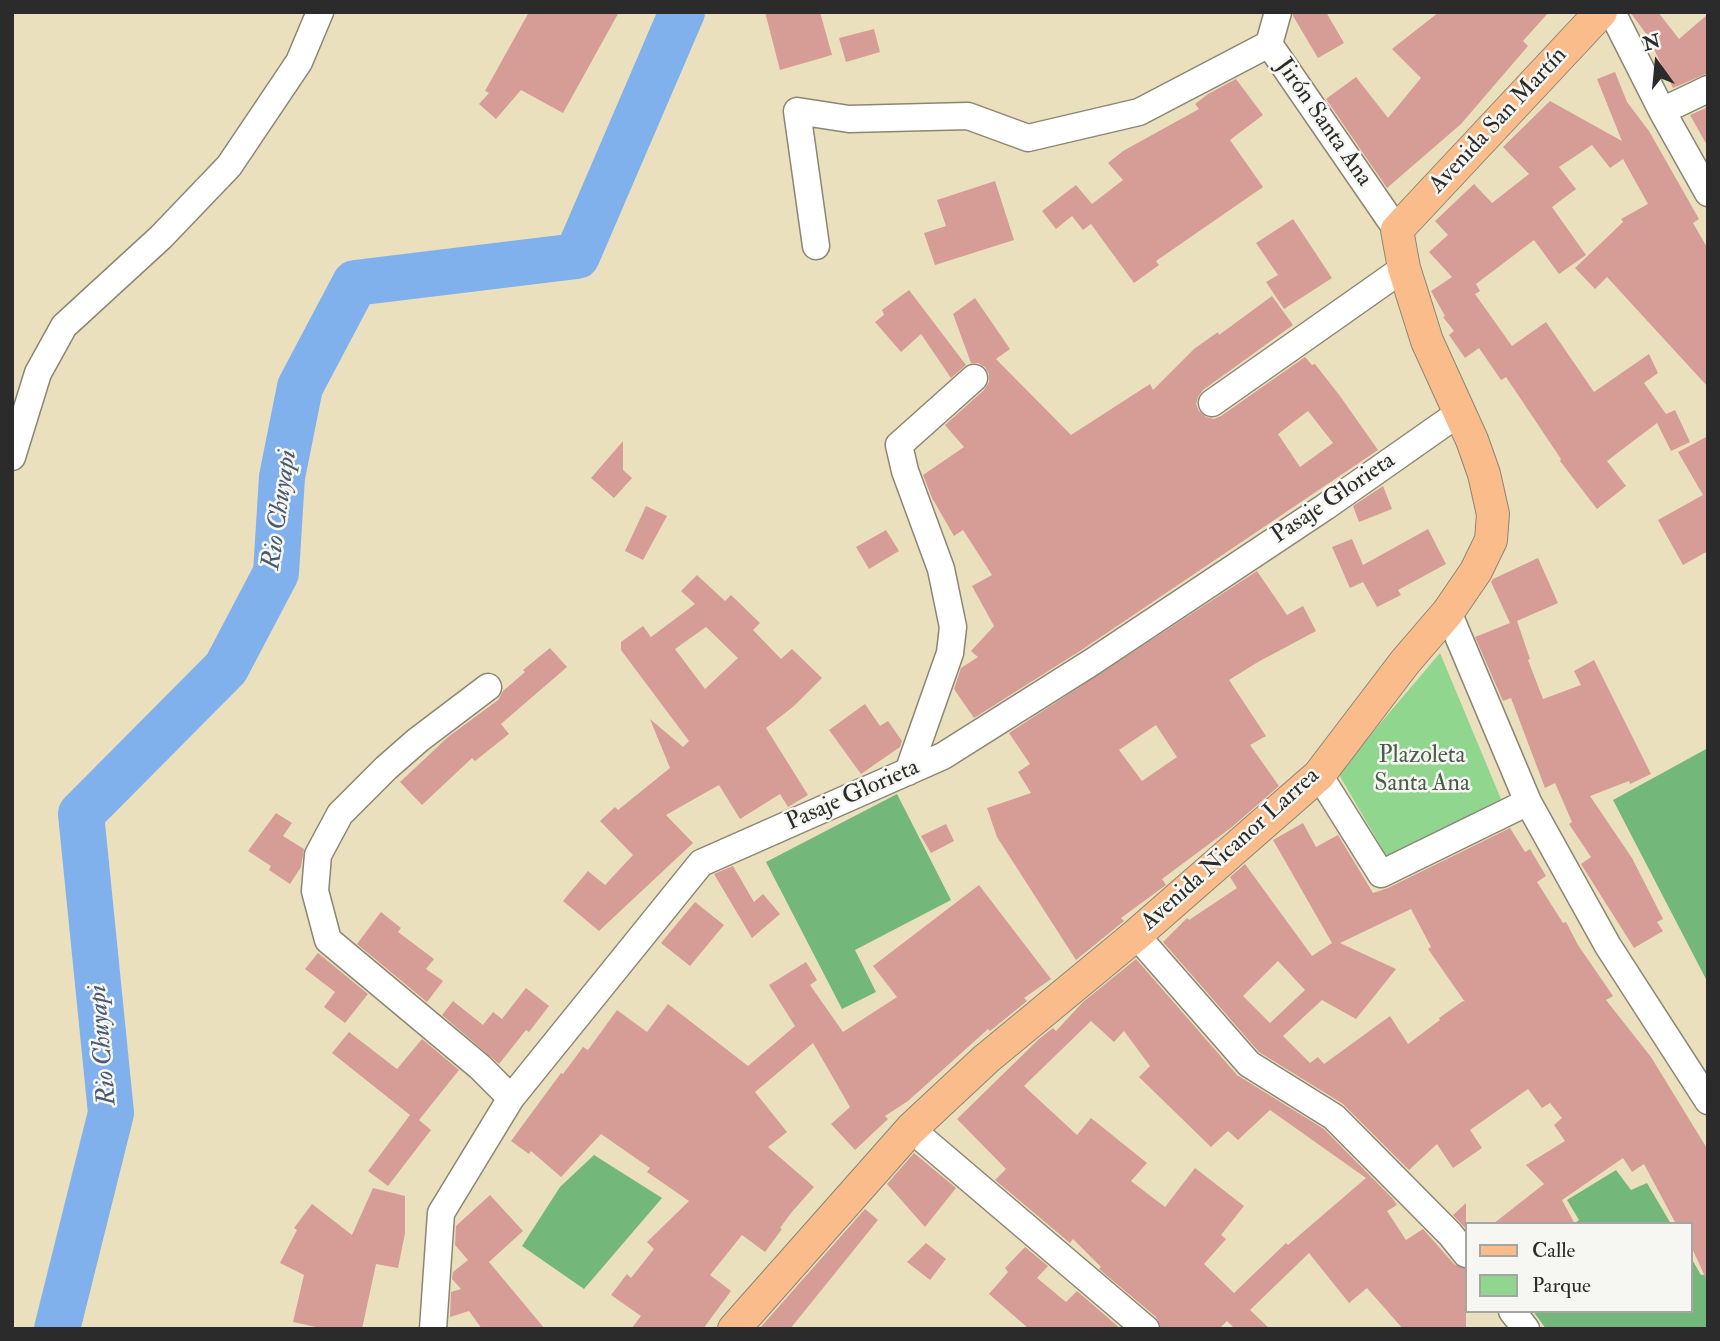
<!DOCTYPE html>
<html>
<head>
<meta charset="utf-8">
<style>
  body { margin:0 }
  #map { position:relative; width:1720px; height:1341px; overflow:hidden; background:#ebe0be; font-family:"IM FELL Double Pica",serif }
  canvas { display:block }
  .frame { position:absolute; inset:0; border:14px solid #2b2b2b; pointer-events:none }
  .legend { position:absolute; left:1465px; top:1222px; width:228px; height:91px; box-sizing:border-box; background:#f6f6f2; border:2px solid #a5a5a2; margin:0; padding:9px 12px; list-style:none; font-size:21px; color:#2b2b2b }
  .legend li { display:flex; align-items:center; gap:14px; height:35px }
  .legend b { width:35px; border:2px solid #a5a5a2 }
  .north { position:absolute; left:1622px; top:28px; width:70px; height:70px; -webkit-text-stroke:5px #f6f6f2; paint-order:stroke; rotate:345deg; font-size:19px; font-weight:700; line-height:28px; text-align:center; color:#2b2b2b }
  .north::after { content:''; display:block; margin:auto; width:24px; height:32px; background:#2b2b2b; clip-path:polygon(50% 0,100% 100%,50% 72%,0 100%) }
</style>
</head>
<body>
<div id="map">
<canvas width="1720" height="1341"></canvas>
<div class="frame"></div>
<ul class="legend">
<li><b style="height:9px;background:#fabc8b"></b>Calle</li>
<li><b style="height:19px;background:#90d68f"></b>Parque</li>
</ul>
<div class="north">N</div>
</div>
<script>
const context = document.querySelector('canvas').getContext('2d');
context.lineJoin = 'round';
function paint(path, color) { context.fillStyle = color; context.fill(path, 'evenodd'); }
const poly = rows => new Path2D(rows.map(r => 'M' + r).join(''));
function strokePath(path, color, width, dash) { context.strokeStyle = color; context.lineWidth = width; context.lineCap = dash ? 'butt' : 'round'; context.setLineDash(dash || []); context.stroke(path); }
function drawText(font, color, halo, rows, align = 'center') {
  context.font = font + ' "IM FELL Double Pica",serif'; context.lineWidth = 5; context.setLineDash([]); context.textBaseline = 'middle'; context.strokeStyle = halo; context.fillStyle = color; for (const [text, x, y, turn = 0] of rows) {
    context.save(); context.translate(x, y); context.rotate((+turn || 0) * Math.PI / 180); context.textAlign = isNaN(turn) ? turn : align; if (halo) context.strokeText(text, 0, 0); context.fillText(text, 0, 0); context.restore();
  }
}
paint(poly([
  [1440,653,1501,799,1387,857,1338,773]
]), '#90d68f');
paint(poly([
  [1708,748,1708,983,1613,800],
  [897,794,951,900,855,950,876,992,842,1009,766,862],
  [594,1155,662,1198,584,1289,522,1246,560,1187],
  [1616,1170,1631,1190,1647,1183,1671,1224,1574,1224,1579,1220,1567,1200],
  [1690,1256,1701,1275,1708,1274,1708,1329,1546,1329,1533,1311,1690,1311]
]), '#74b77a');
strokePath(poly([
  [57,1329,111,1113,81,814,226,668,276,573,282,477,300,387,355,283,577,256,682,12]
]), '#80b1ec', 46);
paint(poly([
  [529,12,619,12,563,113,521,90,496,119,479,104,489,93,485,91],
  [765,12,820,12,832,55,780,70],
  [1293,12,1326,12,1344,43,1318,58,1293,16],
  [1439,12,1549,12,1523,41,1528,46,1461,124,1387,188,1326,99,1356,77,1388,118,1421,78,1392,49],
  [1630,12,1658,12,1679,39,1708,14,1708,73,1673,88,1647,35],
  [874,29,880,52,846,62,839,38],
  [1615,72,1627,102,1649,131,1699,219,1693,223,1708,249,1708,387,1607,277,1595,289,1575,268,1623,222,1621,219,1648,204,1623,159,1610,168,1592,145,1559,167,1576,189,1552,207,1586,255,1559,274,1534,240,1476,284,1480,291,1475,294,1512,346,1546,322,1594,392,1649,354,1658,373,1644,383,1666,414,1675,410,1690,442,1671,451,1657,423,1607,461,1626,486,1597,509,1560,461,1561,459,1506,377,1501,380,1479,348,1465,358,1449,335,1454,331,1443,317,1445,316,1431,291,1452,277,1429,252,1448,235,1435,221,1474,184,1492,203,1529,174,1503,147,1550,101,1622,141,1597,79],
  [1236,79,1263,115,1230,140,1263,187,1156,261,1159,265,1134,283,1091,224,1083,230,1072,216,1056,229,1042,211,1076,185,1092,204,1123,180,1108,163,1123,151,1199,109,1195,104,1208,94],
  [1708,107,1708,147,1690,115],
  [995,181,1014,240,935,265,924,233,946,226,937,200],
  [1293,219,1332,278,1284,309,1266,282,1278,275,1256,243],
  [909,290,966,365,951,378,921,334,901,352,875,322,884,315,882,310],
  [1272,296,1293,325,1203,390,1198,397,1196,404,1199,411,1206,417,1214,419,1221,416,1305,357,1312,365,1315,364,1340,396,1378,450,1083,649,974,718,954,689,961,668,978,657,971,651,994,626,972,586,992,575,963,530,954,536,932,498,923,475,964,447,945,425,984,390,989,382,989,374,985,367,978,363,971,363,953,314,975,298,1010,349,996,359,1071,435,1150,384,1153,390,1194,349,1218,332,1219,335],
  [1308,411,1333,443,1300,467,1278,434],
  [1708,436,1708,551,1683,565,1658,520,1703,495,1678,452],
  [623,441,623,470,632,478,614,498,591,478],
  [1383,486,1392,509,1359,522,1353,506],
  [646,506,667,516,643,560,625,551],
  [1428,529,1446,564,1398,590,1401,595,1377,607,1363,582,1350,588,1332,547,1352,539,1363,565],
  [886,530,899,551,869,569,856,547],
  [1538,558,1558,603,1517,621,1530,659,1528,660,1543,699,1581,685,1574,671,1594,660,1651,774,1630,784,1629,781,1590,796,1632,858,1663,919,1657,922,1663,931,1634,948,1581,864,1591,857,1569,824,1572,822,1555,783,1545,788,1511,698,1503,701,1475,637,1510,623,1491,582,1493,579],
  [1257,571,1287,615,1303,606,1316,631,1258,662,1229,680,1266,736,1250,745,1279,786,1232,827,1162,879,1166,885,1121,918,1124,921,1076,960,997,837,987,808,1031,793,1018,772,1030,764,1009,733],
  [1156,725,1177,757,1142,781,1119,750],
  [697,575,725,601,731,595,760,623,753,630,781,659,792,649,822,678,794,706,766,728,808,795,788,807,780,794,740,819,719,785,666,815,693,843,599,931,563,901,588,871,605,885,633,855,600,821,615,807,618,810,670,768,650,719,683,747,689,741,621,650,621,642,643,626,651,637,695,604,681,591],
  [706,627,738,658,705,689,675,649],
  [550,648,567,667,501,724,509,734,475,761,472,758,422,805,400,782,448,737,498,700,503,691,525,672,523,670],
  [865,704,880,726,888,721,902,741,900,747,861,774,829,730],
  [276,813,292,823,283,836,304,849,301,867,290,884,269,870,271,866,248,851],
  [1303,823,1316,847,1338,835,1373,893,1388,888,1510,828,1525,852,1530,849,1546,876,1537,882,1563,923,1566,922,1578,945,1613,996,1606,1000,1651,1057,1708,1150,1708,1283,1690,1244,1690,1224,1676,1224,1644,1164,1632,1172,1623,1158,1562,1200,1575,1224,1493,1224,1544,1184,1526,1165,1565,1141,1554,1125,1562,1118,1550,1103,1542,1108,1528,1089,1470,1130,1482,1148,1453,1168,1437,1144,1409,1170,1343,1104,1259,1052,1163,942,1187,918,1189,920,1237,888,1230,877,1245,864,1312,956,1332,943,1273,840],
  [1411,909,1431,947,1428,949,1465,1002,1463,1001,1439,1018,1440,1020,1408,1044,1390,1016,1324,1064,1318,1057,1310,1063,1283,1036,1322,1000,1356,1019,1396,969,1340,943],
  [1278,961,1305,990,1270,1023,1243,996],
  [946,824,954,841,931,853,921,836],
  [733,866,754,902,763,894,780,914,752,938,714,874],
  [979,885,1051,979,1024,998,1027,1001,990,1031,988,1029,908,1101,885,1116,888,1119,855,1150,831,1124,850,1107,813,1043,755,1092,787,1132,768,1147,814,1187,791,1213,780,1228,782,1229,765,1252,742,1235,710,1275,731,1291,703,1329,631,1329,641,1316,611,1295,627,1274,631,1278,654,1249,647,1242,689,1201,647,1172,650,1168,601,1134,561,1177,531,1151,529,1154,511,1141,561,1073,563,1074,583,1047,588,1050,617,1010,647,1032,668,1004,748,1066,795,1026,769,985,806,962,817,980,810,985,843,1032,897,997,873,966],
  [695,902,724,925,690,966,661,943],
  [381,912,401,928,398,932,434,959,426,969,443,981,427,1002,357,944],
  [318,953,368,994,345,1023,324,1007,335,992,305,969],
  [1136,959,1237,1075,1324,1129,1393,1199,1397,1205,1387,1211,1406,1240,1423,1229,1454,1264,1466,1269,1466,1329,1403,1329,1367,1288,1349,1303,1309,1253,1250,1310,1270,1329,1235,1329,1227,1321,1219,1329,1161,1329,1156,1317,1099,1269,1101,1267,1073,1239,1070,1243,995,1180,1006,1169,957,1119,1039,1039,1053,1028,1056,1031,1083,1002],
  [1091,1021,1114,1042,1124,1031,1150,1066,1139,1077,1211,1147,1228,1131,1238,1140,1270,1110,1366,1178,1288,1245,1286,1243,1234,1293,1204,1264,1226,1239,1221,1235,1244,1206,1195,1168,1165,1207,1131,1181,1147,1163,1091,1118,1077,1135,1024,1086],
  [526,988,549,1006,529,1032,526,1030,499,1064,442,1015,453,1001,483,1025,493,1012,502,1019],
  [349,1032,397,1069,422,1039,459,1070,419,1120,431,1130,388,1186,368,1171,410,1115,332,1053],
  [914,1153,956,1188,925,1227,887,1184],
  [373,1188,405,1196,405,1233,398,1268,376,1264,362,1329,325,1329,293,1322,304,1275,280,1263,297,1230,294,1228,312,1204,352,1235],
  [490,1195,523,1231,489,1262,545,1329,482,1329,469,1311,450,1317,451,1292,461,1289,452,1279,453,1272,468,1260,455,1245,456,1226],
  [1466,1203,1466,1229,1453,1215],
  [865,1209,878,1220,790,1329,759,1329],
  [926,1243,946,1259,930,1280,907,1262],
  [1025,1247,1048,1266,1037,1278,1066,1302,1077,1291,1121,1329,1029,1329,989,1294,1008,1272,1005,1268]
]), '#d69c96');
const minor = poly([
  [1278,12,1269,44,1397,230],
  [1612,12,1662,111,1708,193],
  [1662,111,1708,89],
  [816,246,797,111,849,119,968,116,1028,138,1139,112,1269,44],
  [1212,403,1404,268],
  [12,457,38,373,64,326,161,237,229,166,299,62,320,12],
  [1448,612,1528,802],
  [488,687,418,740,386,768,340,814,318,855,315,891,328,940,480,1067,511,1098],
  [908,772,950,653,953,627,941,569,905,471,899,445,974,378],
  [1319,775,1381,874,1528,802,1608,946,1708,1101],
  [1136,935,1249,1064,1334,1117,1450,1234,1466,1254],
  [911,1129,1146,1329],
  [1512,1311,1526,1329],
  [433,1329,441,1213,511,1098,701,863,943,756,1092,662,1325,507,1459,413]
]);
const major = poly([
  [734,1329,911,1129,986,1059,1136,935,1319,775,1405,662,1448,612,1476,571,1491,540,1493,514,1484,474,1472,440,1427,341,1404,268,1397,230,1601,12]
]);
strokePath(minor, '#8b8674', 29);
strokePath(major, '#8b8674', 34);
strokePath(minor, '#fff', 26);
strokePath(major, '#fabc8b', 32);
drawText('24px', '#2b2b2b', '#f6f6f2', [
  ["Avenida San Martín",1499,121,-47],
  ["Jirón Santa Ana",1323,123,55],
  ["Pasaje Glorieta",1334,499,-34],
  ["Pasaje Glorieta",853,796,-24],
  ["Avenida Nicanor Larrea",1231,850,-42]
]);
drawText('24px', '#495e49', '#f6f6f2', [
  ["Plazoleta",1422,757],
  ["Santa Ana",1422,785]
]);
drawText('italic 26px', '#495a6f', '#f6f6f2', [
  ["Rio Chuyapi",281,510,-82],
  ["Rio Chuyapi",104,1045,-95]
]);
</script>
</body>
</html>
